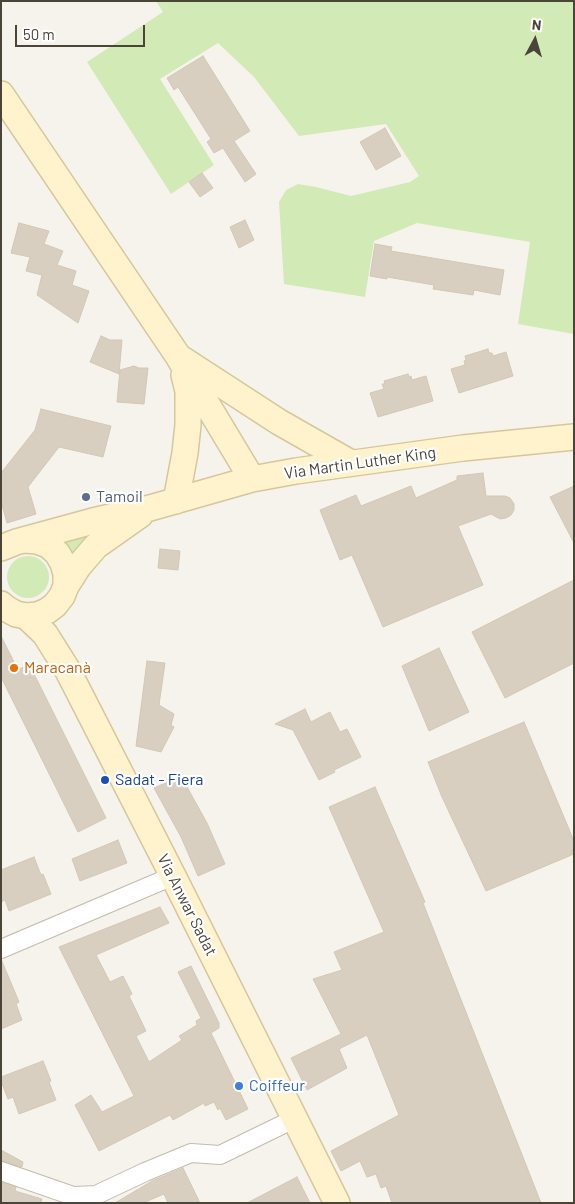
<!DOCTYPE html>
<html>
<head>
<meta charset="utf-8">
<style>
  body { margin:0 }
  #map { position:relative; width:575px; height:1204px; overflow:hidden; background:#f6f3ec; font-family:Barlow,sans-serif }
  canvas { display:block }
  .frame { position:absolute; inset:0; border:2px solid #4b4439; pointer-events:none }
  .north { position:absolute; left:510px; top:15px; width:50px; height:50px; -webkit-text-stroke:4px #fff; paint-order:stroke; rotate:6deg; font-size:14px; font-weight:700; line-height:20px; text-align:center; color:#4b4439 }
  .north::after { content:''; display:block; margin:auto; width:18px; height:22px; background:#4b4439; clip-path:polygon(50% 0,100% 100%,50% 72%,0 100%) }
  .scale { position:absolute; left:15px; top:25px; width:130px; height:22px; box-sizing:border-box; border:2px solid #4b4439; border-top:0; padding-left:6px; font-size:15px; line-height:18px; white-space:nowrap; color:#4b4439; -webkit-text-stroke:4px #fff; paint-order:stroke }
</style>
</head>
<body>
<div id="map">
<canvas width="575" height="1204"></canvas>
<div class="frame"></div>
<div class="north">N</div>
<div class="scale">50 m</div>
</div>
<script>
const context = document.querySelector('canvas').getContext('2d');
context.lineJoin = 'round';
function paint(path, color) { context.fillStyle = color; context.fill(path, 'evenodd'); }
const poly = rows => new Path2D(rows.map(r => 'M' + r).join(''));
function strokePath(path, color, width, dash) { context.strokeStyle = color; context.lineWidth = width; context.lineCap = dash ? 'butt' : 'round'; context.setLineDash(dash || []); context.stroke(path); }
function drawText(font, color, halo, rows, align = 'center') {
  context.font = font + ' Barlow,sans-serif'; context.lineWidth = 4.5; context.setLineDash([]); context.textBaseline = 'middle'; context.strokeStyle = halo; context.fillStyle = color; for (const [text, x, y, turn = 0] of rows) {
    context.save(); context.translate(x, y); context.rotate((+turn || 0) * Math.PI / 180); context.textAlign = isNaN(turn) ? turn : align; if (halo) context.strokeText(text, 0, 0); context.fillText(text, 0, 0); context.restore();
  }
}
paint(poly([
  [156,1,574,1,574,334,518,324,530,242,417,223,374,241,365,297,284,284,279,202,286,190,298,184,316,187,351,196,410,182,419,176,386,124,299,136,254,77,218,43,160,79,214,165,171,194,87,62,163,12],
  [99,528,70,557,59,539],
  '7 577a21 21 0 1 1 42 0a21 21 0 1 1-42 0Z'
]), '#d2eab5');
const building = poly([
  [203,56,250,131,234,141,256,174,245,182,223,148,214,153,207,142,211,139,178,87,174,90,167,78,203,56],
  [385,128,401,156,376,170,360,142,385,128],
  [202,173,213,188,200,197,189,182,202,173],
  [245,220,254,240,239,248,230,227,245,220],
  [19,223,49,231,44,244,63,251,57,265,76,271,72,285,89,291,78,323,37,295,42,275,26,271,30,257,11,253,19,223],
  [375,244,392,247,391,251,504,270,500,295,474,290,473,295,433,289,434,285,387,277,387,279,370,276,375,244],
  [101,336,110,340,122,340,119,374,90,362,101,336],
  [488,349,489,353,492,353,493,356,506,352,513,376,459,393,451,369,465,365,464,361,466,360,465,356,488,349],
  [134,366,139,368,148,368,144,404,117,402,120,370,134,366],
  [408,374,409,377,411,376,412,380,426,376,433,401,378,417,370,393,384,389,382,384,385,384,384,381,408,374],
  [41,409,111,426,103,457,59,447,28,487,36,514,7,523,1,501,1,473,35,430,41,409],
  [483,473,486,496,505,496,510,498,514,504,514,510,511,515,506,518,500,519,491,514,458,526,483,585,383,627,352,555,340,560,320,510,356,495,361,506,411,486,416,498,457,480,457,476,483,473],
  [574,486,574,543,550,497,574,486],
  [160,549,180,551,178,570,158,568,160,549],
  [574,580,574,663,505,698,472,632,574,580],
  [1,636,18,670,29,664,106,818,78,832,1,677,1,636],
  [439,648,469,712,429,731,402,666,439,648],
  [147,661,165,663,159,705,174,714,171,725,174,727,161,752,136,746,147,661],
  [305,709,311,722,330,712,340,732,347,729,361,757,334,770,335,772,319,780,293,730,275,724,305,709],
  [524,722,574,841,574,854,486,891,442,797,428,762,524,722],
  [181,776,207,823,225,864,198,876,181,837,154,788,181,776],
  [375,787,425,902,423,903,541,1203,392,1203,386,1186,381,1188,376,1174,367,1177,360,1161,341,1171,331,1151,399,1115,367,1035,339,1049,347,1068,307,1090,291,1058,341,1034,313,979,342,970,334,952,384,932,329,807,375,787],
  [118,840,127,863,80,881,72,859,118,840],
  [34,857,41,875,43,874,51,894,9,911,5,900,1,902,1,870,34,857],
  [160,907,169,923,96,955,110,982,123,976,132,994,129,996,146,1031,136,1036,149,1062,182,1040,179,1036,197,1025,196,1021,201,1018,178,972,191,966,219,1023,219,1028,211,1033,248,1109,226,1120,220,1108,218,1110,214,1102,205,1106,204,1103,173,1120,170,1115,99,1151,75,1105,91,1095,102,1112,134,1096,59,947,160,907],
  [1,959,19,1002,16,1004,22,1020,1,1029,1,959],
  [43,1061,51,1081,49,1082,56,1100,19,1114,13,1097,8,1099,1,1081,1,1077,43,1061],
  [1,1150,23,1162,22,1167,1,1161,1,1150],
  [183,1168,200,1203,168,1203,164,1194,143,1203,115,1203,152,1181,183,1168],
  [297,1177,310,1203,247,1203,297,1177],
  [1,1182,16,1187,15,1191,42,1199,41,1203,1,1203,1,1182]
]);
paint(building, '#d8cfc1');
strokePath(building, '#d3c7b4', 1);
const street = poly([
  [1,949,173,876],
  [1,1171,73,1196,96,1195,145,1172,191,1153,220,1155,294,1119]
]);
const secondary = poly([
  [1,94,178,356,252,479],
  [182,359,279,422,351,463],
  [176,501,185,453,188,425,188,391,184,375],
  [1,548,16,542,93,521,150,508,252,479,296,471,463,448,574,437],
  [66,586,78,567,96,546,140,515],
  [1,604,7,609,16,614,26,616,37,615,47,611,55,605,62,596,66,586,66,574,63,563,57,553,48,545,37,541,25,540],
  [26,616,45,634,67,669,173,876,337,1203]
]);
strokePath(street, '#c2bbae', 20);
strokePath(secondary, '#d6c79b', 28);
strokePath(street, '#fff', 18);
strokePath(secondary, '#fff3cd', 25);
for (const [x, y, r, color] of [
  [86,497,5,"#5c6f8a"],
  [14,668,5,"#e8710a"],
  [105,780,5,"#1a4fb4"],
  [239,1086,5,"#3f7fe0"]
]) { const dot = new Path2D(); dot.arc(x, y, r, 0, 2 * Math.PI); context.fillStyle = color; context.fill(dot); strokePath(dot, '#fff', 2); }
drawText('16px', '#4b4439', '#fff', [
  ["Via Martin Luther King",360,463,-8],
  ["Via Anwar Sadat",187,905,63]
]);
drawText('16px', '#4e5e75', '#fff', [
  ["Tamoil",96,497]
], 'left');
drawText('16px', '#c56008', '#fff', [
  ["Maracanà",24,668]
], 'left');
drawText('16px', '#164399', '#fff', [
  ["Sadat - Fiera",115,780]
], 'left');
drawText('16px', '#366cbe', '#fff', [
  ["Coiffeur",249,1086]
], 'left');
</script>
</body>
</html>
